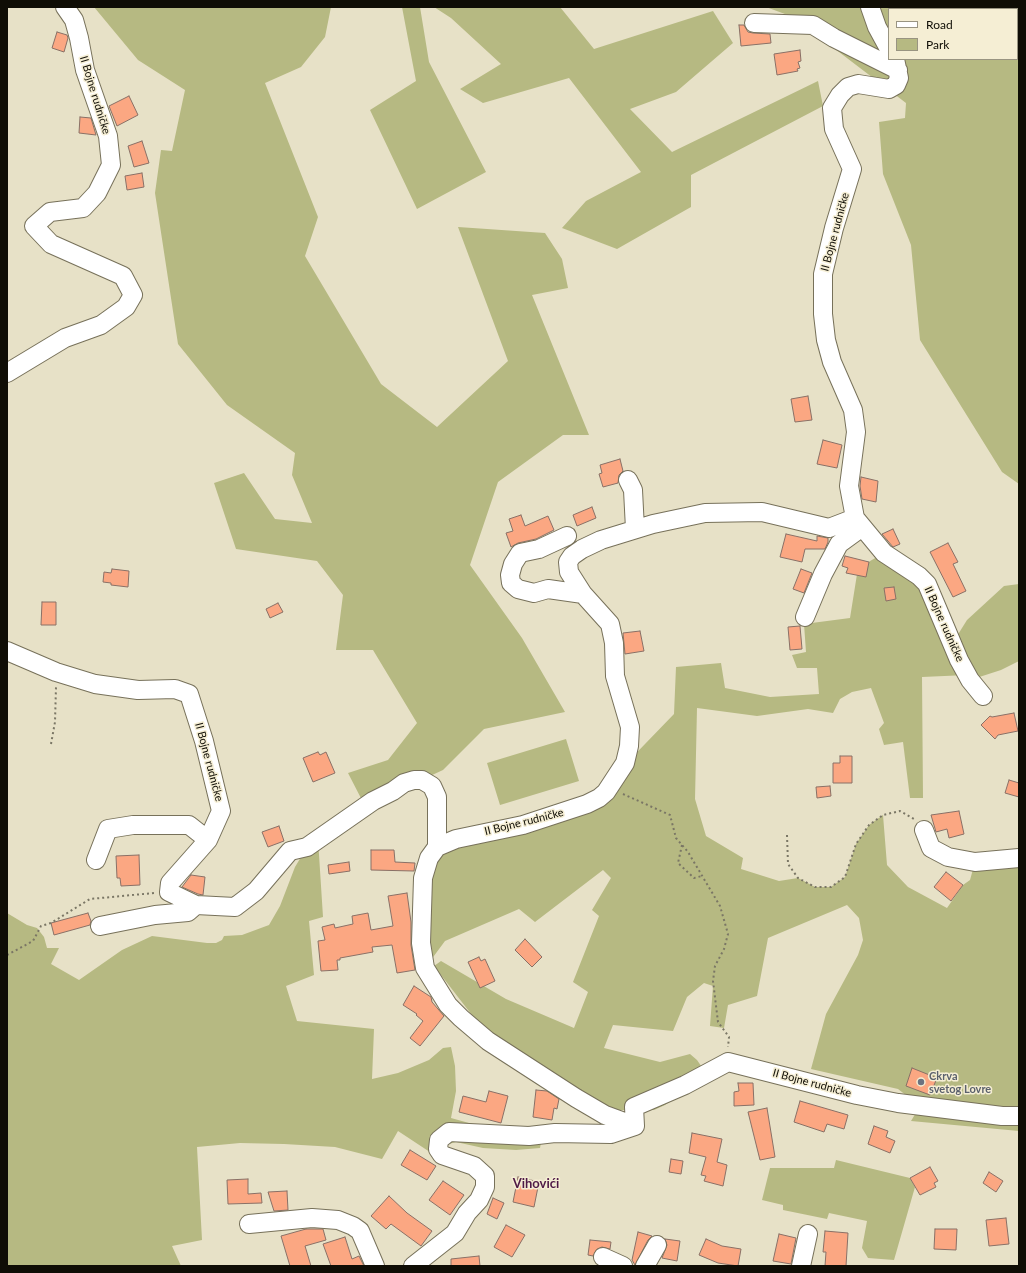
<!DOCTYPE html>
<html>
<head>
<meta charset="utf-8">
<style>
  body { margin:0 }
  #map { position:relative; width:1026px; height:1273px; overflow:hidden; background:#e7e1c7; font-family:Lato,sans-serif }
  canvas { display:block }
  .frame { position:absolute; inset:0; border:8px solid #0f0d05; pointer-events:none }
  .legend { position:absolute; left:888px; top:8px; width:130px; height:52px; box-sizing:border-box; background:#f5eed4; border:1px solid #999481; margin:0; padding:5px 7px; list-style:none; font-size:12px; color:#0f0d05 }
  .legend li { display:flex; align-items:center; gap:8px; height:20px }
  .legend b { width:20px; border:1px solid #999481 }
</style>
</head>
<body>
<div id="map">
<canvas width="1026" height="1273"></canvas>
<div class="frame"></div>
<ul class="legend">
<li><b style="height:5px;background:#fff"></b>Road</li>
<li><b style="height:11px;background:#b6b982"></b>Park</li>
</ul>
</div>
<script>
const context = document.querySelector('canvas').getContext('2d');
context.lineJoin = 'round';
function paint(path, color) { context.fillStyle = color; context.fill(path, 'evenodd'); }
const poly = rows => new Path2D(rows.map(r => 'M' + r).join(''));
function strokePath(path, color, width, dash) { context.strokeStyle = color; context.lineWidth = width; context.lineCap = dash ? 'butt' : 'round'; context.setLineDash(dash || []); context.stroke(path); }
function drawText(font, color, halo, rows, align = 'center') {
  context.font = font + ' Lato,sans-serif'; context.lineWidth = 3; context.setLineDash([]); context.textBaseline = 'middle'; context.strokeStyle = halo; context.fillStyle = color; for (const [text, x, y, turn = 0] of rows) {
    context.save(); context.translate(x, y); context.rotate((+turn || 0) * Math.PI / 180); context.textAlign = isNaN(turn) ? turn : align; if (halo) context.strokeText(text, 0, 0); context.fillText(text, 0, 0); context.restore();
  }
}
paint(poly([
  [94,7,331,7,325,37,301,67,265,83,318,217,305,256,381,384,437,427,508,361,458,227,545,233,562,259,568,288,532,295,589,435,563,435,498,482,470,565,522,638,565,712,484,729,443,770,365,806,348,773,388,760,417,723,373,650,336,650,343,595,317,561,236,549,214,483,244,473,275,519,312,523,292,475,295,453,227,405,178,344,155,193,161,150,172,151,185,90,138,60],
  [402,7,420,7,429,62,486,172,417,209,370,110,416,81],
  [434,7,560,7,594,49,713,11,733,43,676,92,630,109,672,152,818,81,823,106,691,175,691,207,617,249,562,228,586,201,641,172,569,78,483,103,460,89,501,64,451,18],
  [766,7,1019,7,1019,484,1002,472,920,340,911,245,883,174,879,122,905,118,906,103,793,17],
  [889,9,1017,9,1017,59,889,59],
  [884,553,919,576,952,644,967,620,1004,586,1019,584,1019,661,1001,670,970,680,967,675,922,677,923,798,910,798,903,742,884,745,879,729,884,723,871,688,852,692,840,699,833,713,808,709,757,716,697,708,695,799,706,836,743,858,741,869,779,881,798,878,815,887,831,887,845,877,856,844,869,825,883,815,887,865,908,887,947,908,963,885,970,880,975,862,1019,858,1019,1131,911,1121,920,1106,898,1089,811,1069,826,1014,858,955,863,940,859,918,847,905,768,938,757,996,728,1005,724,1028,710,1026,713,986,704,983,687,997,673,1031,613,1025,604,1048,660,1062,690,1054,697,1060,708,1076,665,1105,654,1110,614,1110,576,1102,475,1019,434,966,441,961,506,999,574,1028,588,992,573,982,599,916,592,910,611,878,603,870,535,922,519,909,445,941,425,968,425,868,436,850,587,804,674,714,676,667,721,663,725,688,770,697,819,694,817,668,797,668,792,655,806,652,804,624,850,618,858,568],
  [566,739,579,781,500,805,487,763],
  [318,839,323,917,309,921,314,975,286,986,297,1021,374,1029,372,1079,398,1073,429,1060,443,1048,451,1047,455,1066,456,1091,451,1118,541,1143,540,1148,516,1150,483,1148,456,1142,449,1144,445,1149,445,1162,398,1131,382,1159,335,1147,284,1144,240,1143,197,1147,202,1240,172,1246,181,1266,7,1266,7,913,27,925,37,928,44,937,47,948,59,948,51,964,79,980,122,950,152,936,207,943,216,943,222,940,224,936,242,935,269,925,280,906,295,867,307,847],
  [836,1160,910,1178,915,1187,894,1260,868,1258,862,1248,867,1221,829,1213,827,1219,783,1210,783,1205,762,1200,770,1168,834,1168]
]), '#b6b982');
const building = poly([
  [739,25,744,25,748,32,753,33,770,34,771,43,741,46,739,25],
  [57,32,67,35,68,38,64,52,52,48,57,32],
  [800,50,801,61,798,62,800,68,797,69,798,71,777,75,774,54,800,50],
  [129,96,138,115,117,126,109,106,129,96],
  [80,117,91,118,96,135,79,133,80,117],
  [142,141,149,163,134,167,128,146,142,141],
  [142,173,144,187,127,190,125,176,142,173],
  [808,396,812,420,795,422,791,399,808,396],
  [823,440,842,445,837,468,817,464,823,440],
  [620,459,623,471,619,475,618,483,603,487,599,474,602,473,600,465,620,459],
  [861,477,878,481,876,502,862,499,860,486,861,477],
  [592,507,596,518,577,526,573,515,592,507],
  [521,515,525,526,548,516,554,530,536,539,518,543,511,547,506,533,513,531,509,519,521,515],
  [893,529,900,544,893,547,882,534,893,529],
  [786,534,817,541,817,536,828,538,828,542,825,549,805,549,802,562,780,557,786,534],
  [948,543,958,562,953,564,966,591,953,597,930,552,948,543],
  [845,556,869,562,866,577,846,573,848,568,842,566,845,556],
  [112,569,129,571,128,587,111,585,111,583,103,582,104,572,111,573,112,569],
  [801,569,812,573,804,593,793,589,801,569],
  [894,587,896,599,886,601,884,588,894,587],
  [42,602,56,602,56,625,41,625,42,602],
  [278,603,283,612,270,618,266,609,278,603],
  [800,626,802,649,790,650,788,627,800,626],
  [640,631,644,651,625,654,623,633,640,631],
  [1014,713,1018,731,998,735,995,739,981,725,990,716,992,717,1014,713],
  [318,752,320,755,326,752,335,773,313,782,303,758,318,752],
  [840,756,852,756,852,783,833,783,833,763,840,763,840,756],
  [1009,780,1019,783,1019,797,1005,793,1009,780],
  [830,786,831,796,817,798,816,787,830,786],
  [959,811,964,834,949,838,947,829,936,832,931,815,959,811],
  [279,826,284,841,268,847,262,832,279,826],
  [371,850,394,850,395,862,415,863,414,871,371,870,371,850],
  [139,855,140,885,121,886,120,878,117,878,116,856,139,855],
  [349,862,350,871,329,874,328,865,349,862],
  [946,872,963,885,951,901,934,887,946,872],
  [191,875,205,877,203,895,198,894,182,887,191,875],
  [407,893,411,922,411,945,415,970,397,973,392,945,372,947,373,952,340,958,340,960,337,960,338,970,321,971,318,941,325,940,322,927,334,924,335,928,353,924,352,916,368,913,371,930,393,926,388,896,407,893],
  [88,913,91,921,90,925,54,935,51,923,88,913],
  [525,939,542,957,532,967,515,950,525,939],
  [479,957,481,961,485,959,495,981,480,988,468,962,479,957],
  [414,986,431,997,432,1002,444,1016,420,1046,410,1038,423,1021,416,1015,417,1014,403,1005,414,986],
  [912,1068,937,1078,930,1095,906,1086,912,1068],
  [738,1083,753,1083,754,1105,734,1106,734,1092,739,1091,738,1083],
  [536,1090,547,1091,559,1099,557,1109,554,1108,552,1120,533,1117,536,1090],
  [489,1091,508,1096,501,1123,459,1112,463,1096,486,1102,489,1091],
  [800,1101,848,1115,844,1129,827,1124,824,1132,794,1122,800,1101],
  [767,1108,775,1157,760,1160,748,1112,767,1108],
  [874,1126,888,1131,886,1137,895,1141,890,1153,868,1144,874,1126],
  [692,1133,722,1139,717,1162,727,1165,723,1186,704,1181,706,1176,701,1175,706,1157,689,1153,692,1133],
  [410,1150,436,1166,427,1180,401,1165,410,1150],
  [671,1159,683,1161,681,1174,669,1172,671,1159],
  [930,1167,938,1181,934,1183,936,1187,920,1195,910,1178,930,1167],
  [989,1172,1003,1181,996,1192,983,1183,989,1172],
  [518,1177,539,1182,534,1207,513,1202,518,1177],
  [248,1179,248,1194,261,1193,262,1203,228,1204,227,1180,248,1179],
  [443,1181,464,1195,450,1215,429,1200,443,1181],
  [287,1191,288,1210,274,1211,268,1192,287,1191],
  [389,1196,407,1213,432,1231,421,1246,391,1224,386,1229,371,1216,389,1196],
  [493,1198,504,1203,497,1219,487,1214,493,1198],
  [1006,1218,1009,1244,989,1246,986,1220,1006,1218],
  [506,1225,525,1235,512,1257,494,1247,506,1225],
  [306,1229,323,1229,326,1240,305,1246,311,1266,290,1266,281,1236,306,1229],
  [935,1229,957,1229,956,1250,934,1249,935,1229],
  [825,1231,848,1233,846,1266,825,1266,826,1252,823,1252,825,1231],
  [638,1232,652,1236,648,1240,635,1265,632,1260,638,1232],
  [779,1234,796,1238,791,1264,773,1261,779,1234],
  [345,1237,352,1259,359,1256,364,1266,331,1266,323,1244,345,1237],
  [665,1239,680,1241,677,1261,662,1258,667,1245,665,1239],
  [706,1239,722,1246,741,1249,738,1266,718,1263,699,1255,706,1239],
  [590,1240,611,1242,610,1249,602,1247,597,1249,593,1256,588,1255,590,1240],
  [479,1256,480,1266,451,1266,451,1259,479,1256]
]);
paint(building, '#fba782');
strokePath(building, '#897066', 1);
const minor = poly([
  [870,7,877,27,889,49],
  [754,23,813,25,834,38,898,70],
  [7,373,65,338,101,325,126,307,133,295,123,276,51,244,34,226,50,212,83,208,97,193,111,165,108,136,85,70,79,38,74,20,65,7],
  [628,480,633,490,635,529],
  [855,518,849,486,856,432,853,410,832,362,826,340,823,314,823,274,834,228,852,169,834,129,832,108,840,95,848,87,858,84,889,89,896,85,899,78,895,59],
  [567,536,539,549,520,553,513,564,510,575,511,583,518,589,534,593,548,589,583,594],
  [805,617,823,574,839,544,861,528],
  [7,651,56,672,95,684,138,690,175,689,189,694,204,741,221,811,208,840,170,883,169,892,196,905,235,907,256,891,290,851,307,847,373,801,393,791,404,783,414,780,422,780,432,786,437,797,437,847],
  [924,830,931,848,948,857,975,862,1019,858],
  [96,860,108,829,133,825,189,825,208,840],
  [100,926,155,915,188,912,196,905],
  [635,1126,634,1107,685,1085,728,1062,857,1095,898,1103,1002,1116,1019,1116],
  [249,1224,312,1218,338,1220,353,1226,360,1231,375,1266],
  [603,1257,623,1266],
  [413,1266,455,1233,467,1213,479,1200,485,1187,485,1176,474,1166,442,1155,438,1149,439,1140,449,1132,529,1136,555,1133,611,1134,635,1126,605,1115,576,1098,488,1041,461,1018,448,1005,425,968,421,943,423,878,429,858,437,847,456,839,523,825,587,804,599,798,606,792,625,763,629,746,630,727,615,676,614,643,610,624,583,594,569,572,568,562,572,556,582,549,601,540,653,524,705,513,762,512,829,528,855,518,884,553,919,576,927,584,959,660,970,680,983,696],
  [645,1266,657,1245],
  [801,1266,808,1234]
]);
strokePath(minor, '#77715a', 20);
strokePath(poly([
  [51,744,55,722,56,687],
  [623,794,670,815,676,838,688,852,720,906,728,934,724,949,715,966,713,981,718,1022,729,1037,728,1047],
  [787,835,788,864,798,878,815,887,831,887,845,877,856,844,869,825,883,815,900,811,914,819],
  [682,845,678,863,694,878,702,876],
  [7,955,33,941,41,926,51,923,90,899,154,893]
]), '#7a7665', 2, [2, 3]);
strokePath(minor, '#fff', 18);
for (const [x, y, r, color] of [
  [921,1082,4,"#6b7280"]
]) { const dot = new Path2D(); dot.arc(x, y, r, 0, 2 * Math.PI); context.fillStyle = color; context.fill(dot); strokePath(dot, '#f5eed4', 1.5); }
drawText('11px', '#0f0d05', '#f5eed4', [
  ["II Bojne rudničke",95,95,73],
  ["II Bojne rudničke",835,232,-75],
  ["II Bojne rudničke",944,624,66],
  ["II Bojne rudničke",209,762,75],
  ["II Bojne rudničke",524,822,-14],
  ["II Bojne rudničke",812,1083,15]
]);
drawText('bold 11px', '#5b616d', '#f5eed4', [
  ["Ckrva",929,1076],
  ["svetog Lovre",929,1089]
], 'left');
drawText('bold 13px', '#4f1a46', '#f5eed4', [
  ["Vihovići",536,1184]
]);
</script>
</body>
</html>
